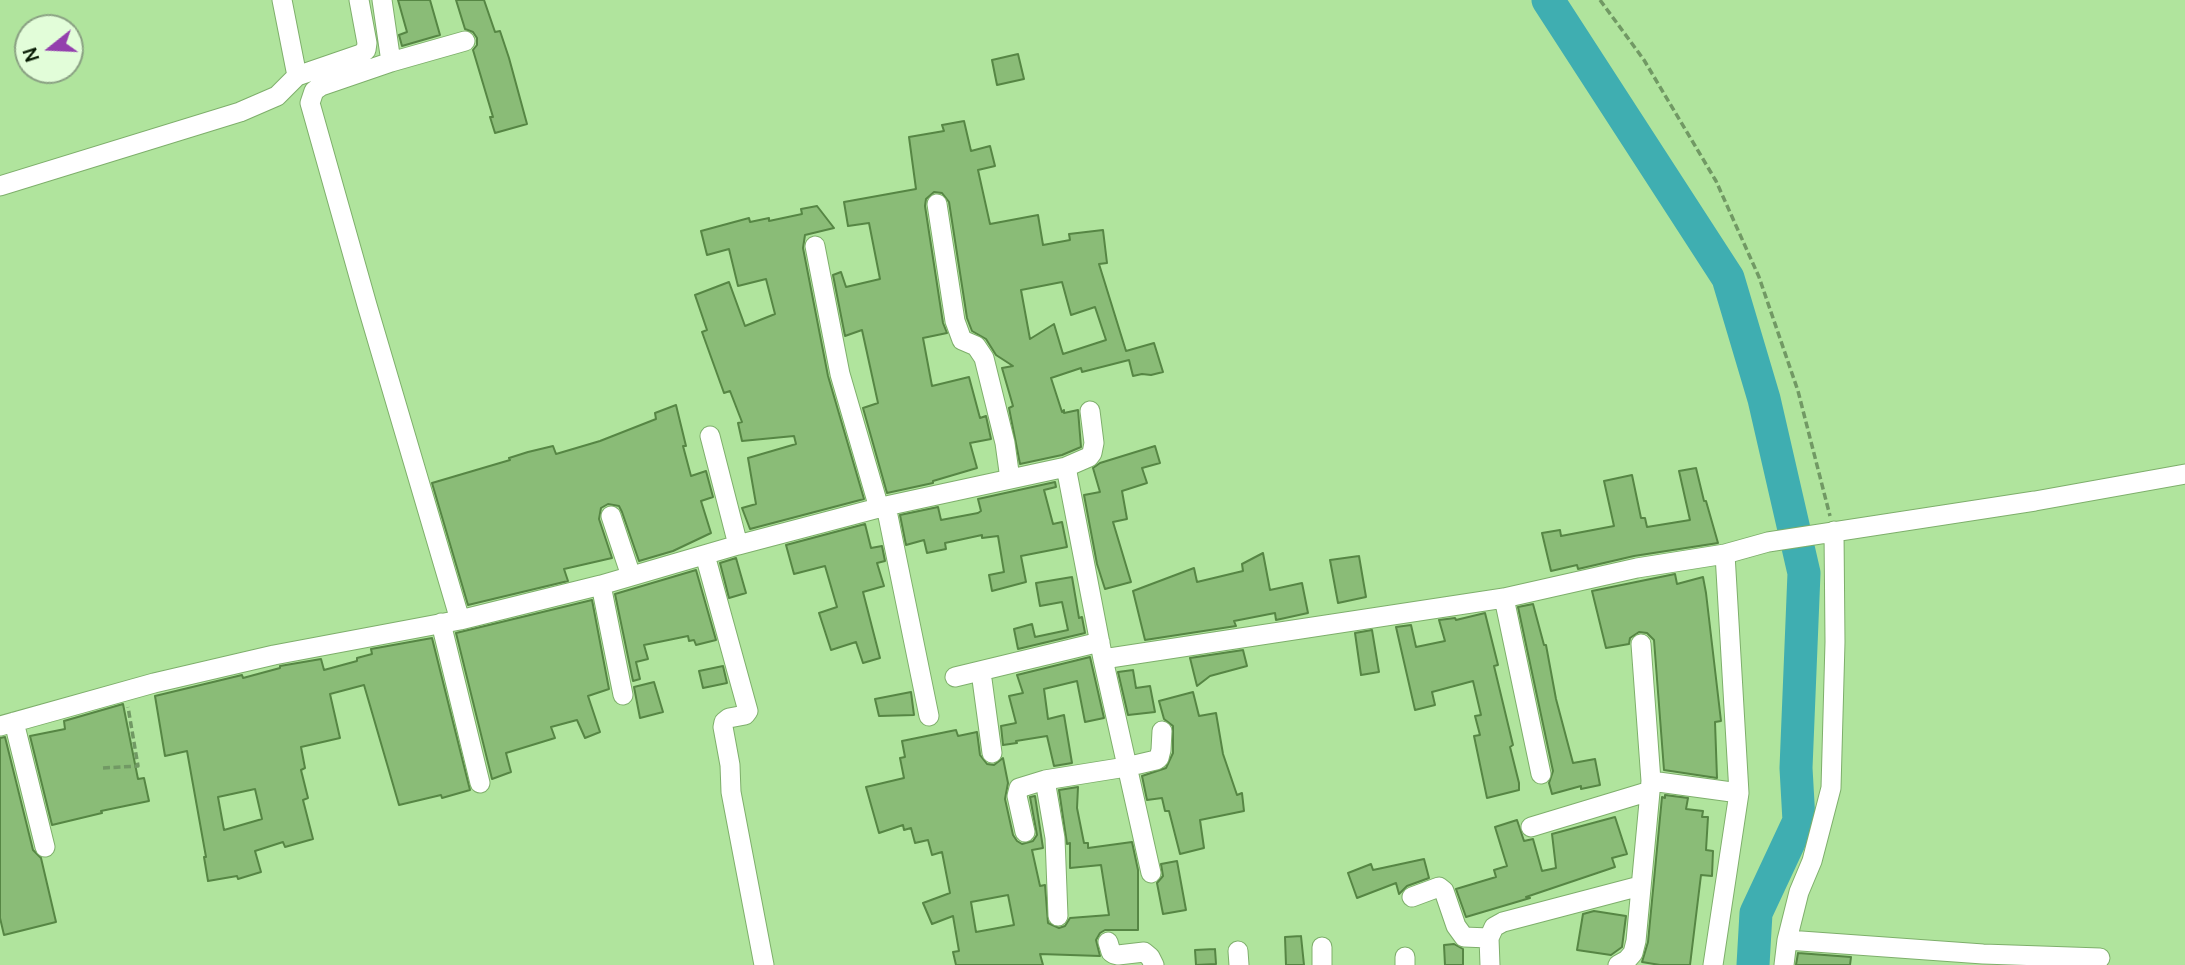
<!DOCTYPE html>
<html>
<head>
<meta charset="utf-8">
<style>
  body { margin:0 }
  #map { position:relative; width:2185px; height:965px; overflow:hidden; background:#b0e49d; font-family:Manrope,sans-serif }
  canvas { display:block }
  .north { position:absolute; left:14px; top:14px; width:70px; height:70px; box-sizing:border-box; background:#e2fdd9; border:2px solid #8aa183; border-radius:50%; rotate:252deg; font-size:19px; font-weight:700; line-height:28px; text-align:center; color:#051801 }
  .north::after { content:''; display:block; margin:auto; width:24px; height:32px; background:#933fad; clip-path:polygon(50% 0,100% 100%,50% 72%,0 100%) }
</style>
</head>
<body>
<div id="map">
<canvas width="2185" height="965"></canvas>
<div class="north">N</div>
</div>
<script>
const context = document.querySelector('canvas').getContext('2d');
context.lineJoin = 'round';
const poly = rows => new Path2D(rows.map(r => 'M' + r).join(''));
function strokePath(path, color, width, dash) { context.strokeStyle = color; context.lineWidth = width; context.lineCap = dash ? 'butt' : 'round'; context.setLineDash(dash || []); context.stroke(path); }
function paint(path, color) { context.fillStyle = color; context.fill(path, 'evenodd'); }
strokePath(poly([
  [1548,0,1728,278,1764,399,1804,573,1796,768,1799,821,1756,913,1753,965]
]), '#3faeb1', 33);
const building = poly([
  [398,0,430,0,440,35,402,46,399,35,407,32,398,0],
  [456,0,484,0,495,32,500,31,509,58,527,124,495,133,490,117,493,117,473,50,477,45,477,38,473,32,465,29,456,0],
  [1018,54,1024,79,997,85,992,60,1018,54],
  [964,121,971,151,990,146,995,166,978,170,990,224,1038,215,1043,245,1070,240,1069,234,1103,230,1107,263,1099,264,1126,351,1154,343,1163,372,1151,375,1142,374,1133,376,1129,360,1082,372,1081,368,1051,378,1062,412,1064,410,1064,413,1078,410,1081,447,1062,455,1020,464,1009,408,1013,406,1002,368,1013,366,996,355,986,339,972,331,967,318,949,202,942,193,934,192,926,199,925,206,943,323,947,333,923,338,932,386,969,377,980,418,986,416,991,439,970,443,977,468,933,481,933,483,887,493,863,408,878,403,862,330,845,336,833,275,841,272,846,287,880,279,869,223,848,226,844,202,916,189,909,137,944,131,942,125,964,121],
  [1062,282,1071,315,1095,307,1106,340,1063,354,1054,324,1030,339,1021,290,1062,282],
  [817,206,834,228,805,235,803,248,828,376,864,499,750,529,742,508,756,504,748,458,796,444,794,436,742,441,738,423,742,422,730,391,724,393,702,332,707,330,695,295,729,282,745,326,775,314,766,279,738,286,729,249,707,255,701,231,749,218,750,222,769,218,769,221,802,214,801,209,817,206],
  [676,405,686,446,683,446,691,476,706,471,713,497,701,501,711,533,673,551,639,561,622,512,619,506,608,504,601,508,599,519,612,558,564,569,568,581,468,605,432,483,510,460,509,458,528,452,553,446,556,454,600,441,656,419,655,413,676,405],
  [1155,446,1160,463,1142,468,1147,483,1122,491,1127,519,1113,522,1131,582,1105,589,1097,564,1084,495,1100,492,1093,468,1100,463,1155,446],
  [1696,468,1704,501,1706,501,1718,543,1634,556,1578,569,1577,565,1551,571,1542,533,1560,530,1561,536,1614,526,1604,481,1632,475,1641,518,1645,518,1647,527,1690,520,1679,471,1696,468],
  [1055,482,1056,487,1044,490,1053,524,1062,522,1067,547,1021,556,1026,582,992,591,989,575,1004,572,998,536,982,538,982,535,945,543,946,549,927,553,924,540,906,545,900,515,938,507,941,520,978,513,981,511,978,499,1055,482],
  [865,524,871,548,882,546,885,561,877,563,884,586,863,592,880,658,863,663,856,642,831,650,819,613,837,607,825,566,794,574,786,545,865,524],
  [1263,553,1270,590,1302,583,1308,613,1276,620,1275,613,1234,621,1236,626,1145,640,1133,591,1194,568,1197,582,1243,571,1242,564,1263,553],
  [1359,556,1366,597,1338,603,1330,560,1359,556],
  [736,558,746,593,729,598,720,563,736,558],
  [696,570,716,640,696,645,694,640,689,641,688,636,644,645,648,659,636,662,640,679,633,681,615,594,696,570],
  [1675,574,1677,584,1703,577,1706,593,1721,721,1715,722,1717,778,1664,770,1654,640,1647,633,1639,632,1630,638,1629,644,1606,648,1592,591,1675,574],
  [1072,577,1079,618,1082,617,1085,633,1018,649,1014,629,1032,624,1035,637,1068,630,1062,602,1040,606,1036,583,1072,577],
  [592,600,609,689,588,696,600,732,585,738,577,720,551,727,555,738,506,753,511,772,492,779,456,633,592,600],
  [1533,604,1544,645,1546,645,1556,699,1573,763,1595,759,1600,785,1581,789,1581,786,1552,794,1549,783,1553,771,1518,607,1533,604],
  [1485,613,1498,665,1494,666,1513,745,1510,747,1519,783,1519,790,1487,798,1474,736,1480,735,1475,716,1481,715,1473,681,1432,692,1435,705,1415,710,1396,627,1411,625,1416,647,1445,641,1439,620,1455,618,1456,620,1485,613],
  [1372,630,1379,672,1361,675,1355,633,1372,630],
  [432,638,470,790,442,798,441,795,399,805,364,685,330,694,340,738,301,747,305,768,301,770,308,798,303,800,313,839,285,847,283,842,255,851,261,872,238,879,237,876,208,881,204,857,206,857,187,751,165,756,155,696,242,675,243,678,280,668,280,666,321,659,324,670,357,661,357,658,372,654,371,649,432,638],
  [255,789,262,819,224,830,218,797,255,789],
  [1243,650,1247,666,1210,676,1197,686,1190,658,1243,650],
  [1090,657,1104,718,1085,722,1077,681,1044,689,1048,719,1064,715,1072,763,1054,766,1047,736,1016,741,1017,743,1003,745,1001,726,1016,723,1009,696,1023,693,1017,675,1090,657],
  [723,666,727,683,703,688,699,671,723,666],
  [1133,670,1136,688,1150,686,1155,712,1128,715,1118,672,1133,670],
  [654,682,663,712,640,718,634,687,654,682],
  [911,692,914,715,879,716,875,699,911,692],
  [1193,692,1199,716,1216,713,1223,754,1237,795,1242,793,1244,811,1200,820,1204,848,1180,854,1169,811,1165,811,1162,798,1147,800,1142,776,1166,768,1173,753,1173,726,1164,719,1159,701,1193,692],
  [123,704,138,779,144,778,149,801,101,811,102,813,52,825,30,736,65,729,64,721,123,704],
  [956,730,958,736,977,732,980,755,987,764,994,765,1003,758,1008,783,1005,799,1013,835,1017,841,1022,844,1033,841,1037,835,1030,797,1035,796,1043,848,1032,850,1040,886,1045,885,1048,923,1059,928,1065,926,1070,918,1109,915,1101,865,1070,868,1070,843,1067,844,1059,790,1078,787,1077,808,1084,843,1088,843,1088,848,1132,842,1138,870,1138,930,1105,930,1100,933,1096,940,1100,956,1040,954,1043,965,956,965,953,952,959,951,953,916,932,924,923,903,950,893,942,852,932,855,928,840,915,843,911,828,904,830,903,825,879,833,866,787,904,778,900,758,905,757,902,741,956,730],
  [1008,895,1014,925,976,932,971,902,1008,895],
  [5,737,33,850,41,858,56,922,4,935,0,918,0,738,5,737],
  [1665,795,1688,798,1686,809,1703,811,1702,817,1708,817,1706,850,1713,851,1712,876,1701,875,1690,965,1660,965,1642,962,1648,942,1662,797,1665,798,1665,795],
  [1615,817,1627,854,1612,858,1615,867,1526,897,1530,898,1466,917,1456,889,1496,877,1494,870,1507,866,1495,827,1517,820,1524,841,1533,839,1542,871,1556,868,1552,834,1615,817],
  [1424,859,1429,878,1407,886,1399,894,1396,883,1357,898,1348,873,1371,864,1373,870,1424,859],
  [1177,861,1186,910,1163,914,1157,883,1163,876,1161,864,1177,861],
  [1594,911,1626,916,1622,947,1611,955,1577,950,1583,914,1594,911],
  [1301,936,1304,965,1286,965,1285,937,1301,936],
  [1454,944,1463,949,1463,965,1445,965,1444,945,1454,944],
  [1215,949,1216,964,1196,965,1195,950,1215,949],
  [1798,953,1851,957,1850,965,1796,965,1798,953]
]);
paint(building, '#8abc77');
strokePath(building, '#568644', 2);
const minor = poly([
  [382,0,391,62,321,86,314,91,310,103,367,305,460,620],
  [391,62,465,41],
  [297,76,361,54,366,50,367,43,359,0],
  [0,186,240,112,277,96,297,76,282,0],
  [937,204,955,321,962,340,976,346,984,358,1005,443,1010,479],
  [815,246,840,374,879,508],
  [710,436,738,545],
  [1066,467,1089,457,1092,453,1094,443,1090,411],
  [886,506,929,716],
  [611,516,631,576],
  [705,555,748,711,745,715,729,718,724,722,723,727,730,765,731,792,764,965],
  [601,585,623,695],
  [1504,598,1541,774],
  [441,623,480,783],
  [1103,659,1504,598,1637,568,1725,554,1768,542,2035,501,2185,474],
  [981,672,992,753],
  [955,677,1100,642],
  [14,722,45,847],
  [0,726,154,683,274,655,460,620,601,585,738,545,886,506,1066,467,1103,659,1151,873],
  [1045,780,1055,838,1058,916],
  [1651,781,1739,793],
  [1531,827,1650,791],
  [1025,832,1017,796,1019,788,1045,780,1126,767,1156,760,1159,758,1161,750,1162,731],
  [1412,897,1439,887,1444,891,1456,926,1464,937,1489,938],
  [1787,940,1799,892,1812,861,1831,788,1835,642,1834,531],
  [1108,942,1111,952,1114,954,1118,955,1144,952,1150,957,1154,965],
  [1238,951,1239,965],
  [1405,957,1405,965],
  [1322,965,1322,947],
  [1490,965,1489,938,1494,927,1503,922,1640,886],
  [1618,965,1627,960,1633,953,1636,941,1651,781,1641,644],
  [1713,965,1739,793,1725,554],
  [1784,965,1787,940,1983,954,2100,958]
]);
strokePath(minor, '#7eaf6b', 21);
strokePath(poly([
  [1600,0,1644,60,1716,181,1759,277,1798,391,1830,516],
  [103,768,138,766,128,707]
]), '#719964', 3.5, [7, 3.5]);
strokePath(minor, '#fff', 19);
</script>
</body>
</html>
